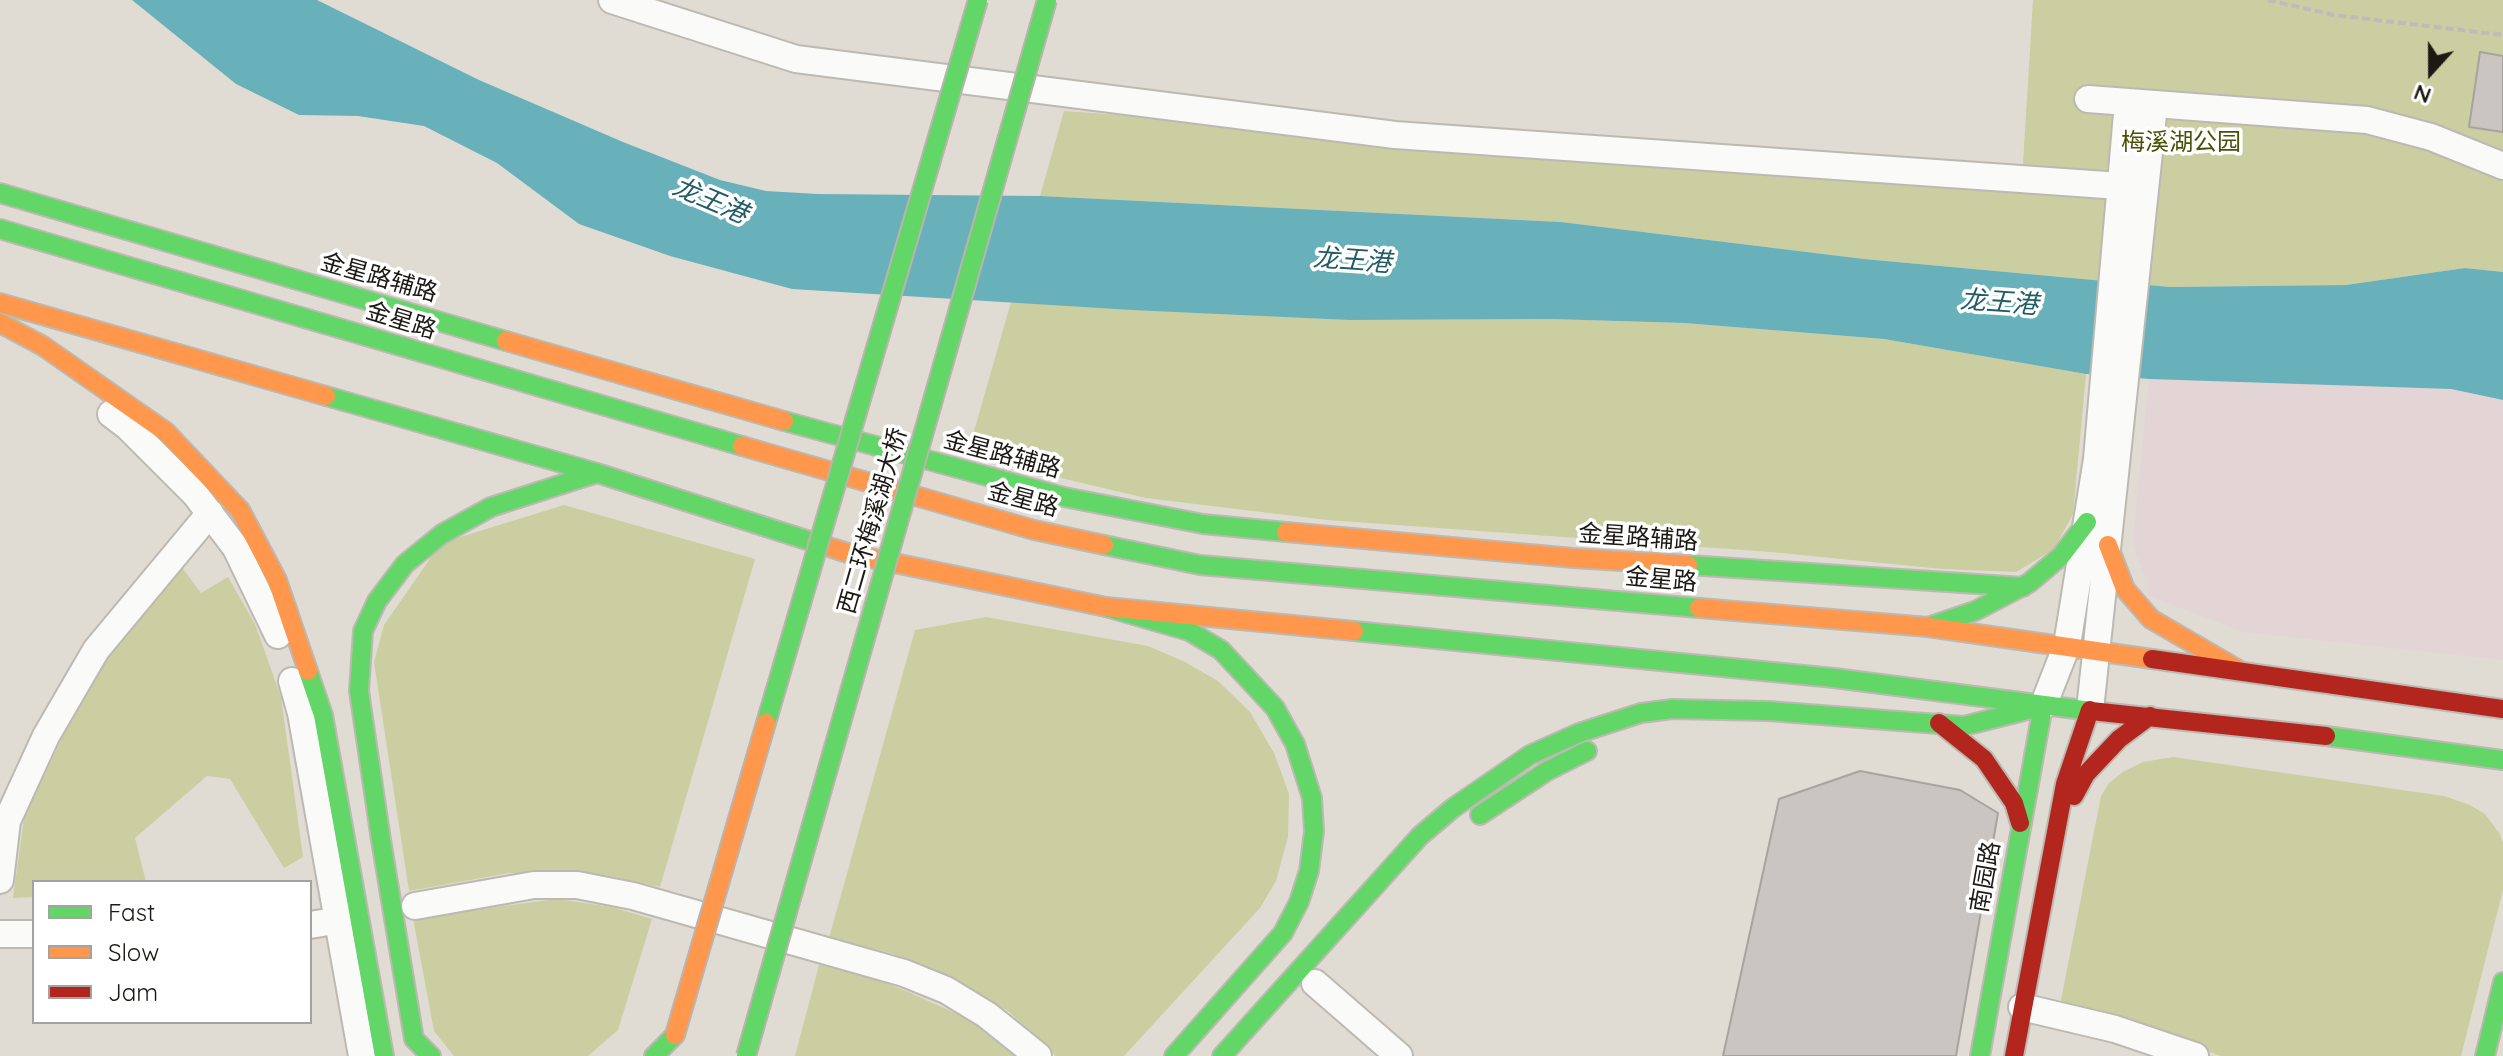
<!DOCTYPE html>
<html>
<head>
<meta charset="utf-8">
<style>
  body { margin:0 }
  #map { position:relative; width:2503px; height:1056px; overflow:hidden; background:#e0dcd4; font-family:Quicksand,sans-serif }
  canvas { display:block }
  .legend { position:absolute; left:32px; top:880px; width:280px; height:144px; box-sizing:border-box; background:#fff; border:2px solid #a4a3a1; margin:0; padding:10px 14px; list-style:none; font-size:24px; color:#1c1914 }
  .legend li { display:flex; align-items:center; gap:16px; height:40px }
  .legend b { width:40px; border:2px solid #a4a3a1 }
  .north { position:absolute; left:2391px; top:32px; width:80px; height:80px; -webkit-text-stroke:6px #fff; paint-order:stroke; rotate:201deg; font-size:22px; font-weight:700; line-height:32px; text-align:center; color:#1c1914 }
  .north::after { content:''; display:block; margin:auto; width:28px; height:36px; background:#1c1914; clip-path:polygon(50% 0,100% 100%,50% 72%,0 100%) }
</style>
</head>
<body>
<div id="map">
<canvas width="2503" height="1056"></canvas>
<ul class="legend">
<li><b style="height:10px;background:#63d668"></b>Fast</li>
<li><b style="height:10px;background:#ff974d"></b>Slow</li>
<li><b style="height:10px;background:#b3261e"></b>Jam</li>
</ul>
<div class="north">N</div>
</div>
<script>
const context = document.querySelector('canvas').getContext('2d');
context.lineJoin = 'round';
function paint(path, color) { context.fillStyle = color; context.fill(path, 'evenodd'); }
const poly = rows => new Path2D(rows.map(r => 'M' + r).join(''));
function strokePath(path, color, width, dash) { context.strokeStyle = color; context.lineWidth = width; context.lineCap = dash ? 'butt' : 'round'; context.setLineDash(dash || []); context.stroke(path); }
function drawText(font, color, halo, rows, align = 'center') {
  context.font = font + ' Quicksand,"Noto Sans SC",sans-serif'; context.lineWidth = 7; context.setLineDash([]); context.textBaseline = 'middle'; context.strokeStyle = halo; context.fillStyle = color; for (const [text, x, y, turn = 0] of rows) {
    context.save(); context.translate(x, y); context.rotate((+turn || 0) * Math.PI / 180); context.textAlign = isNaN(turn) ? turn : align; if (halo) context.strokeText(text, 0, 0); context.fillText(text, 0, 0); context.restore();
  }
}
paint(poly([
  [2149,379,2451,389,2503,400,2503,660,2243,632,2149,596,2133,541]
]), '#e3d4d6');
paint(poly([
  [2033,0,2503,0,2503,272,2465,268,2346,285,2170,287,1864,259,1561,222,1040,196,1064,111,2022,180],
  [1011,302,1349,320,1551,319,1684,323,1884,339,2086,374,2073,514,2054,549,2016,572,1942,569,1771,552,1327,520,1146,498,967,456],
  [564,505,755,559,660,887,605,875,509,873,409,891,374,662,384,625,441,543],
  [181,566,201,593,228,577,255,624,281,697,303,857,284,868,230,779,207,776,135,838,146,882,34,882,34,897,13,898,24,818,97,664,123,638],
  [986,617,1148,646,1185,662,1218,681,1250,712,1274,753,1289,794,1288,837,1276,881,1260,908,1124,1056,1056,1056,1008,1011,953,980,891,953,829,938,915,630],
  [2173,757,2444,796,2470,805,2485,814,2500,834,2503,843,2503,890,2461,1056,2221,1056,2131,1025,2064,1007,2061,1000,2101,796,2109,783,2123,772,2143,762],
  [557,899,612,907,652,919,618,1030,588,1056,454,1056,434,1031,413,918],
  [819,965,848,968,906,991,975,1022,1020,1056,795,1056]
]), '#cacea0');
paint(poly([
  [132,0,317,0,479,80,623,142,720,180,766,191,818,194,1040,196,1561,222,1864,259,2170,287,2346,285,2465,268,2503,272,2503,400,2451,389,2149,379,2086,374,1884,339,1684,323,1551,319,1349,320,1132,310,792,289,670,256,579,224,497,163,424,126,358,116,299,115,236,84]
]), '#68b1ba');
const building = poly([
  [2480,52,2503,56,2503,132,2469,127,2480,52],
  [1860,771,1960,790,1998,813,1956,1056,1723,1056,1779,799,1860,771]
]);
paint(building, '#cac5c1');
strokePath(building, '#a8a39f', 2);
const street = poly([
  [612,0,796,59,1395,135,2120,186],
  [2088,99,2367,120,2431,137,2503,166],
  [111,414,128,427,195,494,236,548,278,635],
  [292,681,301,713,362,1056],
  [2043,706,2067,645,2097,459,2128,102],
  [2090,710,2154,105],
  [0,880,7,821,46,736,96,650,210,513],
  [415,906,534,885,577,885,633,896,904,973,946,990,987,1015,1038,1056],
  [310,925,346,919],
  [0,934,34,934],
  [1315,983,1399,1056],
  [2022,1007,2115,1029,2195,1056]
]);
const fast = poly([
  [0,193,506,341],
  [0,229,742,446],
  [326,396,597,473,816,543],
  [784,421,1064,497,1203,524,1286,532],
  [1104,545,1200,565,1699,608],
  [1688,565,2023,587],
  [1106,607,1189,631,1221,650,1275,708,1295,744,1312,798,1314,831,1309,871,1299,902,1283,933,1174,1056],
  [1928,627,1975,611,2029,583,2061,556,2087,522],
  [1354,631,1834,678,2091,711],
  [308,671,323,715,384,1056],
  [2326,736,2503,760],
  [1480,815,1547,771,1587,751],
  [431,1056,414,1039,381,840,359,691,363,631,377,601,405,564,442,534,491,507,597,473],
  [654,1056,675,1035],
  [1222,1056,1420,836,1453,808,1530,755,1579,733,1641,713,1672,709,1769,711,1964,726,2043,706],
  [1980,1056,2043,706],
  [2485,1056,2503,982]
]);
const slow = poly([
  [0,303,326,396],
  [0,323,43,346,166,432,240,510,277,580,308,671],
  [506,341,784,421],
  [742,446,1034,530,1104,545],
  [1286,532,1573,558,1688,565],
  [816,543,851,554,1106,607,1354,631],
  [2108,545,2125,589,2151,619,2237,669],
  [1699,608,1928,627,2152,659]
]);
const jam = poly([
  [2152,659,2503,709],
  [2091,711,2326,736],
  [1939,723,1984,759,2014,803,2020,823],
  [2074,796,2086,774,2119,739,2150,716],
  [2014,1056,2065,784,2090,710]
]);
strokePath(street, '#bcb9b2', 30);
strokePath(fast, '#bcb9b2', 22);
strokePath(slow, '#bcb9b2', 22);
strokePath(jam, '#bcb9b2', 22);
strokePath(poly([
  [2268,0,2334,15,2503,35]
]), '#bebcb9', 4, [8, 4]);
strokePath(street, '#fafaf9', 26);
strokePath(fast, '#63d668', 18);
strokePath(slow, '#ff974d', 18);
strokePath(jam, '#b3261e', 18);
const fastBridge = poly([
  [766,723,978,0],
  [746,1056,1047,0]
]);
const slowBridge = poly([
  [675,1035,766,723]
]);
strokePath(fastBridge, '#bbb3ae', 22, []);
strokePath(slowBridge, '#bbb3ae', 22, []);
strokePath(fastBridge, '#63d668', 18);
strokePath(slowBridge, '#ff974d', 18);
drawText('24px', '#4a5108', '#fff', [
  ["梅溪湖公园",2181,143]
]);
drawText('24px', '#1c1914', '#fff', [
  ["金星路辅路",379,278,16],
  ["金星路",401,321,17],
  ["金星路辅路",1002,455,15],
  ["金星路",1023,500,15],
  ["西二环梅溪湖大桥",873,521,-74],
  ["金星路辅路",1638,538,4],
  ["金星路",1661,580,5],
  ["南园路",1986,877,-80]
]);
drawText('italic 26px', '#245c66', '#fff', [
  ["龙王港",710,201,23],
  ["龙王港",1352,261,4],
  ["龙王港",1999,303,4]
]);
</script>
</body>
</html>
